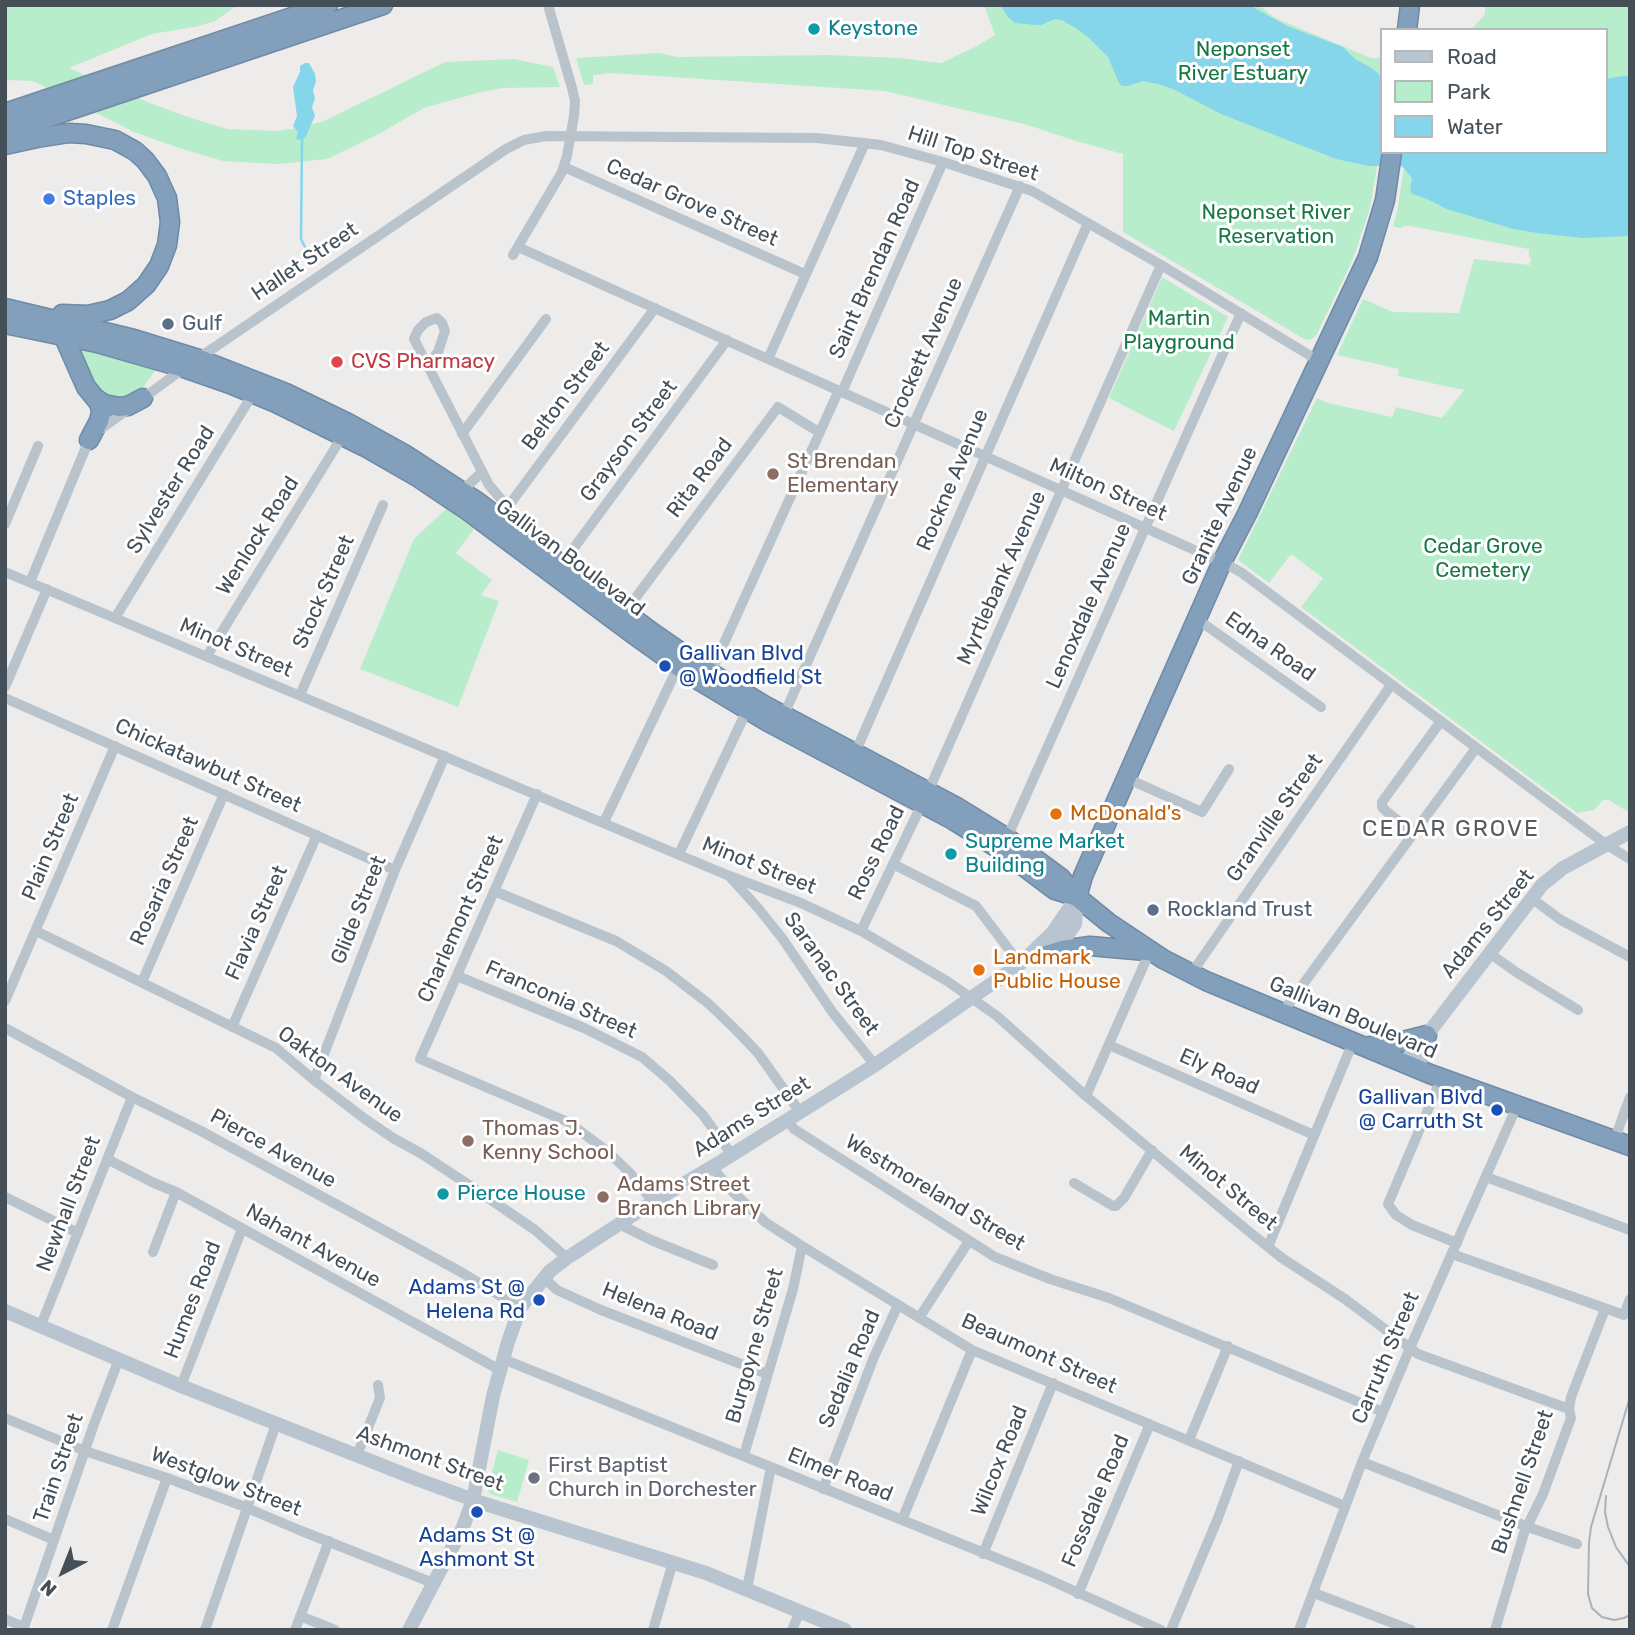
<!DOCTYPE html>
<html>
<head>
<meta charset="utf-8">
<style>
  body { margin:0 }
  #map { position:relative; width:1635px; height:1635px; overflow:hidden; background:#eeebeb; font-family:Rubik,sans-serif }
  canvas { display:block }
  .frame { position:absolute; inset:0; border:7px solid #444f58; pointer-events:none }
  .legend { position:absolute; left:1380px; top:28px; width:228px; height:126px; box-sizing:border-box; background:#fff; border:2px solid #b4b9bc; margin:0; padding:9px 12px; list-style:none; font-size:21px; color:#444f58 }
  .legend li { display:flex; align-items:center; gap:14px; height:35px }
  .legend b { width:35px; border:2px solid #b4b9bc }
  .north { position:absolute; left:28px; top:1537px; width:70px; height:70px; -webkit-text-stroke:5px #fff; paint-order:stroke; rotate:222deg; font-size:19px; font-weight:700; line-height:28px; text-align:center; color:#444f58 }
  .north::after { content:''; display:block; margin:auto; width:24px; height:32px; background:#444f58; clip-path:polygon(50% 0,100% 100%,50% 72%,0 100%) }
</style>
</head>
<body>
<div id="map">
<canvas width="1635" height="1635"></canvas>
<div class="frame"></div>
<ul class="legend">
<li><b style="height:9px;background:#b8c4d0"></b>Road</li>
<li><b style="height:19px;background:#b8edcc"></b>Park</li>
<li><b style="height:19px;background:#85d6ea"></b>Water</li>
</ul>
<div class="north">N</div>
</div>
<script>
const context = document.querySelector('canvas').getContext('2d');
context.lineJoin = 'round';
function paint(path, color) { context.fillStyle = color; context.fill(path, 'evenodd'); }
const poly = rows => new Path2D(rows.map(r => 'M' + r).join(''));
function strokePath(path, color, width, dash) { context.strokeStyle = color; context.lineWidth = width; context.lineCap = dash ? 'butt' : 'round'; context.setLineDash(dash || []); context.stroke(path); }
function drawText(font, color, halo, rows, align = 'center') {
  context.font = font + ' Rubik,sans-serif'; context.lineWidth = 6; context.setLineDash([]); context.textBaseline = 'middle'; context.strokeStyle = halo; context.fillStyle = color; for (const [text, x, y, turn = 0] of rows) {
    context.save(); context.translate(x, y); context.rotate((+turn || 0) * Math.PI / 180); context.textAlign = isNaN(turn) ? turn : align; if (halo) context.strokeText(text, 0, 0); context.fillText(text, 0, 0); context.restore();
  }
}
paint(poly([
  [5,5,238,5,215,21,199,26,152,34,69,68,145,101,185,116,227,129,277,131,292,129,324,121,445,62,514,59,553,67,560,87,503,88,477,93,424,108,375,136,327,159,278,164,223,161,176,147,134,132,33,81,5,80],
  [984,5,1259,5,1275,18,1371,58,1381,58,1381,152,1605,152,1605,30,1471,30,1485,14,1485,5,1630,5,1630,813,1609,800,1603,800,1594,810,1577,813,1301,607,1323,578,1291,554,1269,583,1238,560,1317,398,1328,403,1392,417,1396,407,1442,418,1464,390,1398,376,1399,369,1337,355,1363,299,1393,312,1459,313,1474,259,1530,265,1531,258,1529,257,1529,249,1410,226,1404,226,1400,228,1393,226,1397,211,1404,168,1395,165,1377,166,1370,208,1353,259,1316,336,1311,339,1306,340,1123,232,1123,154,1076,141,1028,125,885,91,611,73,593,75,593,84,584,85,576,58,659,53,677,57,829,55,898,58,941,63,977,46,995,35],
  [1162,277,1228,317,1174,431,1109,398],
  [74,348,121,359,156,370,144,386,130,396,114,401,95,390],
  [446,509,474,529,456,553,492,580,481,595,499,601,458,707,360,669,414,539],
  [498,1450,529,1460,517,1502,490,1494,487,1489]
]), '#b8edcc');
paint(poly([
  [1000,5,1249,5,1287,26,1343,47,1355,59,1370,67,1379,74,1381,77,1381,152,1605,152,1605,79,1630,75,1630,236,1583,238,1537,233,1513,229,1447,209,1427,199,1412,194,1410,190,1412,178,1402,166,1369,166,1336,159,1221,114,1173,89,1158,84,1143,81,1128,86,1122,86,1119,83,1108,57,1089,38,1077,29,1062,20,1055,19,1041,25,1035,25,1015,23,1008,17],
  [305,63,309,63,315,74,316,82,313,90,315,98,312,107,315,116,305,138,299,140,296,139,298,132,293,126,297,116,293,87,300,72,300,66]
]), '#85d6ea');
strokePath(poly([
  [302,138,301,239,309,255]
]), '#85d6ea', 2.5);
const highway = poly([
  [1407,30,1410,5],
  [5,113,328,5],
  [5,132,383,5],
  [5,145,37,138,69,133,86,134,115,140,135,151,145,160,157,176,167,198,170,222,167,245,159,266,146,285,128,301,110,310,88,315,62,314],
  [5,308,134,339,199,359,286,393,348,423,406,455,475,500,653,633,711,673,764,705,955,806,1007,838,1061,878,1077,897,1109,923,1163,959,1206,981,1430,1074,1630,1146],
  [5,324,97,343,184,368,230,384,276,403,365,447,419,478,468,511,633,634,693,677,768,722,953,820,1007,854,1055,890,1077,897],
  [63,335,86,387,95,398,104,404,119,407,128,406,143,398],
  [89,440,99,421,101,413,100,405,95,398],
  [1077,897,1083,876,1222,562,1247,514,1368,257,1385,200,1392,152],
  [1046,955,1062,950,1090,946,1146,951],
  [1369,1046,1387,1045,1427,1035]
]);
strokePath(highway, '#6e8aa6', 21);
strokePath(poly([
  [564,167,805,274],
  [518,247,1228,565,1242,573,1607,845,1630,859],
  [513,255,562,172,567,156,574,116,575,101,572,88,548,5],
  [768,359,865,143],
  [427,366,438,352,445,331,442,323,437,318,426,322,418,330,414,339,489,485,529,532],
  [842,392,943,162],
  [142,399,184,368,506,149,524,140,546,136,817,138,881,145,943,162,1032,191,1161,265,1319,361],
  [462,434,546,319],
  [462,491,481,473],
  [507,508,655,308],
  [5,524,38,446],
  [562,564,727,340],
  [5,572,727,875,801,903,861,931,947,981,997,1016,1086,1096,1247,1230,1282,1258,1345,1299,1410,1348,1418,1354,1569,1409],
  [30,582,89,440,95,433,130,408],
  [625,612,778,407,819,432],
  [115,618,254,392],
  [1197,619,1321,707],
  [207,656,343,435],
  [710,674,839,390],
  [5,687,47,589],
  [300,695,383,505],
  [5,698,395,870],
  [782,719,1020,186],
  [855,753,1088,223],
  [1126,778,1202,812,1229,769],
  [537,794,420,1059,568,1122,607,1151,630,1173,653,1202],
  [604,822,678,667],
  [1413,833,1386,811,1382,807,1382,802,1441,721],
  [1007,838,1241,313],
  [679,854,747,710],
  [893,864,976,906,1020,964],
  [730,877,758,908,782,938,833,1013,875,1065],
  [494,891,616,941,666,971,709,1004,738,1032,758,1053,800,1112],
  [1531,898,1561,920,1630,957],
  [36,931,276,1048,314,1080,365,1119,393,1138,422,1154,475,1189,535,1230,567,1258],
  [861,931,932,783,1161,265],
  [1489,953,1516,972,1578,1010],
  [1191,974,1391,685],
  [457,976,584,1028,642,1057,670,1081,703,1115,732,1155],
  [142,982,224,794],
  [5,1001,115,746],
  [1282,1013,1476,748],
  [232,1027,317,835],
  [5,1028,132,1097,201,1131,461,1272,520,1308],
  [1109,1045,1314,1135],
  [1441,1079,1388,1204,1396,1215,1412,1225,1457,1243],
  [314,1080,395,870,445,756],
  [1086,1096,1150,951],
  [787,1120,794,1129,995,1257,1050,1279,1109,1298,1383,1412],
  [1614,1141,1630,1097],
  [107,1159,154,1183,176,1192,500,1370],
  [712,1167,732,1191,765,1222,802,1246,972,1350,1345,1506],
  [1486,1177,1630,1230],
  [1074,1183,1113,1206,1116,1206,1124,1198,1152,1150],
  [5,1197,78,1233],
  [619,1224,651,1240,713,1265],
  [1268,1247,1353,1042],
  [153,1252,176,1192],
  [1452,1254,1624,1315,1630,1299],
  [544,1278,557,1290,601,1310,767,1374],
  [919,1318,969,1241],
  [41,1325,132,1097],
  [503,1359,1041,1576,1161,1630],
  [181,1386,242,1229],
  [5,1418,85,1451,167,1478,240,1505,299,1530,433,1583],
  [1189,1440,1228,1346],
  [357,1455,380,1398,378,1385],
  [744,1455,793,1289,802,1246],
  [1362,1462,1528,1527,1577,1544],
  [823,1489,874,1357,898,1305],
  [5,1519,54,1540],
  [902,1520,972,1350],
  [983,1554,1053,1383],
  [747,1589,771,1467],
  [1314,1593,1411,1630],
  [1078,1594,1150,1424],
  [300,1616,335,1630],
  [5,1619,24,1627],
  [23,1630,94,1424,119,1359],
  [112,1630,167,1478],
  [205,1630,276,1424],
  [295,1630,329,1541],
  [653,1630,673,1562],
  [792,1630,800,1611],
  [1171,1630,1218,1518,1239,1461],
  [1299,1630,1362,1462,1410,1348,1517,1106],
  [1495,1630,1524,1533,1543,1494,1571,1418,1569,1409,1571,1397,1605,1309]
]), '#b9c3cb', 10);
strokePath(poly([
  [1050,952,1061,944,1075,924,1077,898],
  [1405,1064,1417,1043,1427,1035,1542,885,1563,868,1630,832],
  [1416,1068,1426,1047,1427,1035],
  [5,1311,181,1386,419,1480,482,1503,706,1573,845,1630],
  [409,1630,463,1527,473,1500,493,1396,508,1342,520,1308,550,1271,567,1258,653,1202,722,1161,875,1065,1020,964,1053,932,1077,897]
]), '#b8c4d0', 14);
strokePath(highway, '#829fbb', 18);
strokePath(poly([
  [1630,1397,1591,1527,1589,1543,1588,1594,1592,1608,1602,1617,1614,1620,1624,1618,1630,1615],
  [1606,1496,1605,1512,1608,1527,1616,1547,1630,1567]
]), '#adb1b6', 2);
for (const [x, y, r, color] of [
  [814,29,7,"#0f9aa8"],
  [49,199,7,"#3f7fe0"],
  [168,324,7,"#5c6f8a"],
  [337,362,7,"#e0444e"],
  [773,474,7,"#8d6e63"],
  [665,666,7,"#1a4fb4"],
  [1056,814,7,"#e8710a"],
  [951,854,7,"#0f9aa8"],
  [1153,910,7,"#5c6f8a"],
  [979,970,7,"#e8710a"],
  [1497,1110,7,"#1a4fb4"],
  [468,1141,7,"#8d6e63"],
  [443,1194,7,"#0f9aa8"],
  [603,1197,7,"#8d6e63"],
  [539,1300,7,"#1a4fb4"],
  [534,1478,7,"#6b7280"],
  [477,1512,7,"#1a4fb4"]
]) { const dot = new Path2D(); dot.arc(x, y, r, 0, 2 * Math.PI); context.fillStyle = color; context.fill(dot); strokePath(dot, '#fff', 2.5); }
drawText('21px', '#0d838f', '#fff', [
  ["Keystone",828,29],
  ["Supreme Market",965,842],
  ["Building",965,866],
  ["Pierce House",457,1194]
], 'left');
drawText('21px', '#177846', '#fff', [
  ["Neponset",1243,50],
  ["River Estuary",1243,74],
  ["Neponset River",1276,213],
  ["Reservation",1276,237],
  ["Martin",1179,319],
  ["Playground",1179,343],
  ["Cedar Grove",1483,547],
  ["Cemetery",1483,571]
]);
drawText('21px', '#444f58', '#fff', [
  ["Hill Top Street",973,154,18],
  ["Cedar Grove Street",692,203,24],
  ["Hallet Street",305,262,-34],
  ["Saint Brendan Road",875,269,-66],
  ["Crockett Avenue",924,353,-66],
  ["Belton Street",566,396,-53],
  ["Grayson Street",629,441,-53],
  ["Rita Road",700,478,-53],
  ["Rockne Avenue",953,480,-67],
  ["Sylvester Road",171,490,-58],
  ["Milton Street",1108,490,24],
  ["Granite Avenue",1220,516,-65],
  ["Wenlock Road",258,536,-58],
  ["Gallivan Boulevard",570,558,37],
  ["Myrtlebank Avenue",1002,578,-66],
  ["Stock Street",324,592,-66],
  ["Lenoxdale Avenue",1089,606,-66],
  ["Edna Road",1270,647,35],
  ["Minot Street",236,648,23],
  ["Chickatawbut Street",208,766,24],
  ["Granville Street",1275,818,-55],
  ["Plain Street",51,847,-67],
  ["Ross Road",877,853,-64],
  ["Minot Street",759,866,22],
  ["Rosaria Street",165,881,-66],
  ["Glide Street",359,910,-68],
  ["Charlemont Street",461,919,-66],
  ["Flavia Street",257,923,-66],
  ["Adams Street",1488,924,-51],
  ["Saranac Street",831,974,54],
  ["Franconia Street",561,1000,24],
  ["Gallivan Boulevard",1353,1018,23],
  ["Ely Road",1219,1072,24],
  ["Oakton Avenue",340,1075,36],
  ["Adams Street",752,1117,-32],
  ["Pierce Avenue",273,1149,29],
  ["Minot Street",1228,1188,40],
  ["Westmoreland Street",935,1193,31],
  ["Newhall Street",69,1204,-69],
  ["Nahant Avenue",313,1246,29],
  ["Humes Road",193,1300,-69],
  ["Helena Road",660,1312,22],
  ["Burgoyne Street",755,1346,-74],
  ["Beaumont Street",1039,1354,24],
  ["Carruth Street",1386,1358,-67],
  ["Sedalia Road",850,1369,-67],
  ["Ashmont Street",430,1459,20],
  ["Wilcox Road",1000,1461,-68],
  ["Train Street",59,1468,-71],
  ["Elmer Road",840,1475,22],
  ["Westglow Street",226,1482,21],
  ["Bushnell Street",1523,1482,-71],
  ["Fossdale Road",1096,1501,-67]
]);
drawText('21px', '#366cbe', '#fff', [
  ["Staples",63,199]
], 'left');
drawText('21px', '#4e5e75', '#fff', [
  ["Gulf",182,324],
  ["Rockland Trust",1167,910]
], 'left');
drawText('21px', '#be3a42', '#fff', [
  ["CVS Pharmacy",351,362]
], 'left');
drawText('21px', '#785e54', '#fff', [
  ["St Brendan",787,462],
  ["Elementary",787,486],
  ["Thomas J.",482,1129],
  ["Kenny School",482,1153],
  ["Adams Street",617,1185],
  ["Branch Library",617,1209]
], 'left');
drawText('21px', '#164399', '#fff', [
  ["Gallivan Blvd",679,654,"left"],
  ["@ Woodfield St",679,678,"left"],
  ["Gallivan Blvd",1483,1098],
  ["@ Carruth St",1483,1122],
  ["Adams St @",525,1288],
  ["Helena Rd",525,1312],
  ["Adams St @",477,1536,"center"],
  ["Ashmont St",477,1560,"center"]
], 'right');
drawText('21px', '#c56008', '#fff', [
  ["McDonald's",1070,814],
  ["Landmark",993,958],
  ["Public House",993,982]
], 'left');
drawText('21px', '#5b616d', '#fff', [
  ["First Baptist",548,1466],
  ["Church in Dorchester",548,1490]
], 'left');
context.letterSpacing = '2px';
drawText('23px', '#585c60', '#fff', [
  ["CEDAR GROVE",1451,829]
]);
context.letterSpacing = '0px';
</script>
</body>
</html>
